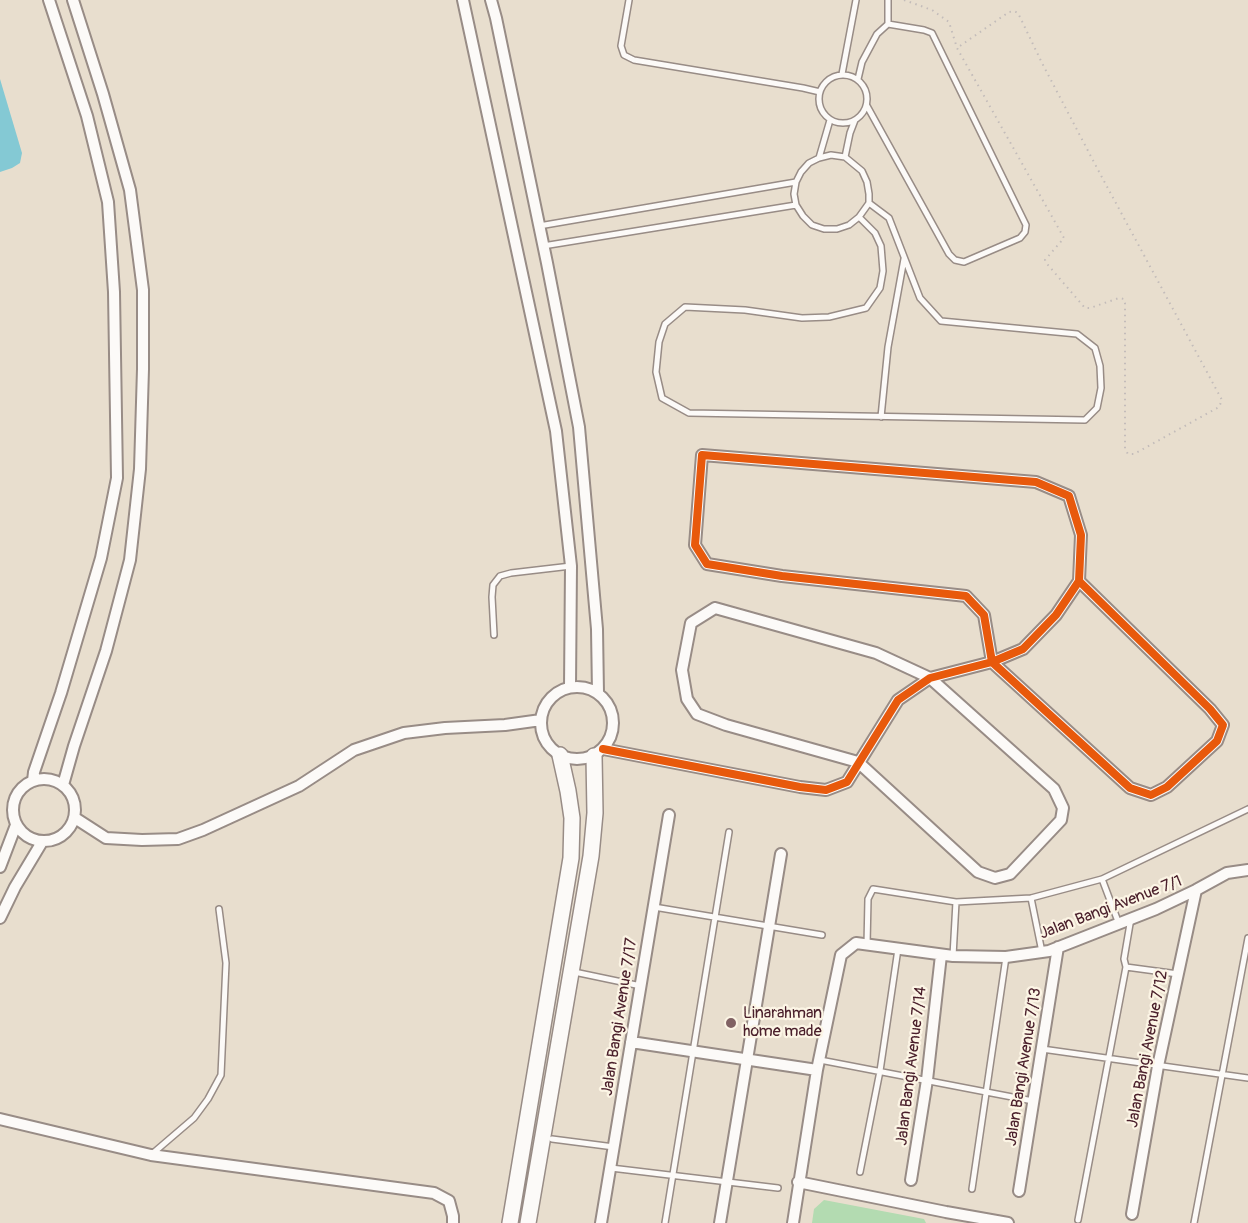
<!DOCTYPE html>
<html>
<head>
<meta charset="utf-8">
<style>
  body { margin:0 }
  canvas { display:block; background:#e8dece }
</style>
</head>
<body>
<canvas width="1248" height="1223"></canvas>
<script>
const context = document.querySelector('canvas').getContext('2d');
context.lineJoin = 'round';
function paint(path, color) { context.fillStyle = color; context.fill(path, 'evenodd'); }
const poly = rows => new Path2D(rows.map(r => 'M' + r).join(''));
function strokePath(path, color, width, dash) { context.strokeStyle = color; context.lineWidth = width; context.lineCap = dash ? 'butt' : 'round'; context.setLineDash(dash || []); context.stroke(path); }
function drawText(font, color, halo, rows, align = 'center') {
  context.font = font + ' Pangolin,sans-serif'; context.lineWidth = 4.5; context.setLineDash([]); context.textBaseline = 'middle'; context.strokeStyle = halo; context.fillStyle = color; for (const [text, x, y, turn = 0] of rows) {
    context.save(); context.translate(x, y); context.rotate((+turn || 0) * Math.PI / 180); context.textAlign = isNaN(turn) ? turn : align; if (halo) context.strokeText(text, 0, 0); context.fillText(text, 0, 0); context.restore();
  }
}
paint(poly([
  [824,1200,924,1219,926,1223,812,1223,814,1209]
]), '#b3dbb1');
paint(poly([
  [0,79,22,153,20,163,12,168,0,172]
]), '#84c9d4');
const lane = poly([
  [629,0,621,46,624,55,634,60,803,88,820,92],
  [888,24,888,0],
  [842,74,856,0],
  '819 99a24 24 0 1 1 48 0a24 24 0 1 1-48 0Z',
  [858,79,862,62,877,34,888,24,924,30,932,33,1026,225,1025,232,1020,238,964,262,955,260,949,254,867,106],
  [831,155,845,157,862,171,867,182,869,194,869,203,859,217,849,225,837,229,824,229,812,225,803,216,796,205,794,194,796,182,801,172,809,163,819,158,831,155],
  [845,157,850,133,855,120],
  [819,158,830,120],
  [859,217,875,233,881,246,883,271,880,288,866,308,829,317,802,318,745,310,685,307,665,324,659,342,656,372,662,398,689,413,1085,420,1097,408,1101,388,1100,366,1095,348,1077,334,941,321,920,298,889,218,869,203],
  [539,226,796,182],
  [543,246,796,205],
  [881,417,888,347,904,259],
  [494,635,492,597,493,585,500,576,511,573,571,566],
  [1102,879,1119,924],
  [1031,898,1042,952],
  [654,907,822,935],
  [1131,918,1124,959,1126,967,1178,974],
  [867,945,868,899,873,889,956,902,1031,898,1102,879,1248,809],
  [953,956,956,902],
  [579,973,641,986],
  [1042,1049,1248,1078],
  [820,1060,1033,1101],
  [552,1139,614,1147],
  [152,1154,194,1118,208,1099,221,1075,226,963,219,909],
  [611,1168,778,1188],
  [860,1172,880,1071,898,949],
  [972,1189,1006,957],
  [1078,1220,1126,967],
  [665,1223,729,832],
  [1194,1223,1248,938]
]);
const street = poly([
  [463,0,556,431,571,566,570,687],
  [491,0,496,18,547,263,579,427,597,629,598,693],
  [715,608,876,653,930,678,1054,789,1063,808,1061,820,1010,874,995,878,978,872,858,762,726,725,697,714,687,699,682,670,691,623,715,608],
  '541 723a36 36 0 1 1 72 0a36 36 0 1 1-72 0Z',
  [603,749,800,787,826,790,847,782,898,700,930,678,992,662,1023,649,1056,615,1079,581,1081,535,1069,496,1036,482,702,455,695,545,707,564,782,576,966,596,984,615,992,662,1130,788,1151,795,1167,787,1217,741,1223,725,1210,709,1079,581],
  '13 810a31 31 0 1 1 62 0a31 31 0 1 1-62 0Z',
  [33,781,34,772,61,693,101,558,117,478,114,292,108,202,87,116,49,0],
  [63,785,74,746,106,651,130,560,140,469,143,369,143,290,130,190,103,94,73,0],
  [75,818,106,838,142,840,178,839,203,830,299,786,354,750,404,733,445,728,505,725,541,720],
  [0,867,16,825],
  [0,918,15,887,42,842],
  [631,1042,817,1070],
  [0,1119,151,1155,434,1193,449,1201,453,1216,453,1223],
  [911,1180,927,1080,941,955],
  [798,1182,946,1212,1008,1223],
  [1019,1191,1058,947],
  [1132,1214,1158,1066,1196,890],
  [601,1223,669,815],
  [720,1223,781,854],
  [793,1223,817,1070,841,955,856,943,953,956,1006,957,1049,951,1156,909,1196,890,1227,873,1248,870]
]);
const secondary = poly([
  [510,1223,571,858,572,818,568,791,560,755],
  [528,1223,591,856,595,813,594,756]
]);
strokePath(lane, '#988c86', 8);
strokePath(street, '#988c86', 14);
strokePath(secondary, '#988c86', 18);
strokePath(poly([
  [904,0,932,10,949,22,957,48,1064,238,1045,260,1048,265,1085,308,1090,308,1119,298,1124,299,1125,303,1125,449,1128,454,1134,454,1219,407,1222,400,1097,168,1042,63,1018,13,1014,11,1009,12,957,48]
]), '#c3bcba', 2, [1.5, 4.5]);
strokePath(lane, '#fcfaf8', 5);
strokePath(street, '#fcfaf8', 10);
strokePath(secondary, '#fcfaf8', 15);
strokePath(poly([
  [603,749,800,787,826,790,847,782,898,700,930,678,992,662,1023,649,1056,615,1079,581,1081,535,1069,496,1036,482,702,455,695,545,707,564,782,576,966,596,984,615,992,662,1130,788,1151,795,1167,787,1217,741,1223,725,1210,709,1079,581]
]), '#e8590c', 8);
for (const [x, y, r, color] of [
  [731,1023,6,"#816264"]
]) { const dot = new Path2D(); dot.arc(x, y, r, 0, 2 * Math.PI); context.fillStyle = color; context.fill(dot); strokePath(dot, '#fcf5e5', 2); }
drawText('16px', '#4a1f2b', '#fcf5e5', [
  ["Jalan Bangi Avenue 7/1",1111,908,-21],
  ["Jalan Bangi Avenue 7/17",620,1017,-81],
  ["Jalan Bangi Avenue 7/12",1148,1049,-79],
  ["Jalan Bangi Avenue 7/14",912,1066,-83],
  ["Jalan Bangi Avenue 7/13",1024,1067,-81]
]);
drawText('16px', '#4a1f2b', '#fcf5e5', [
  ["Linarahman",743,1014],
  ["home made",743,1032]
], 'left');
</script>
</body>
</html>
